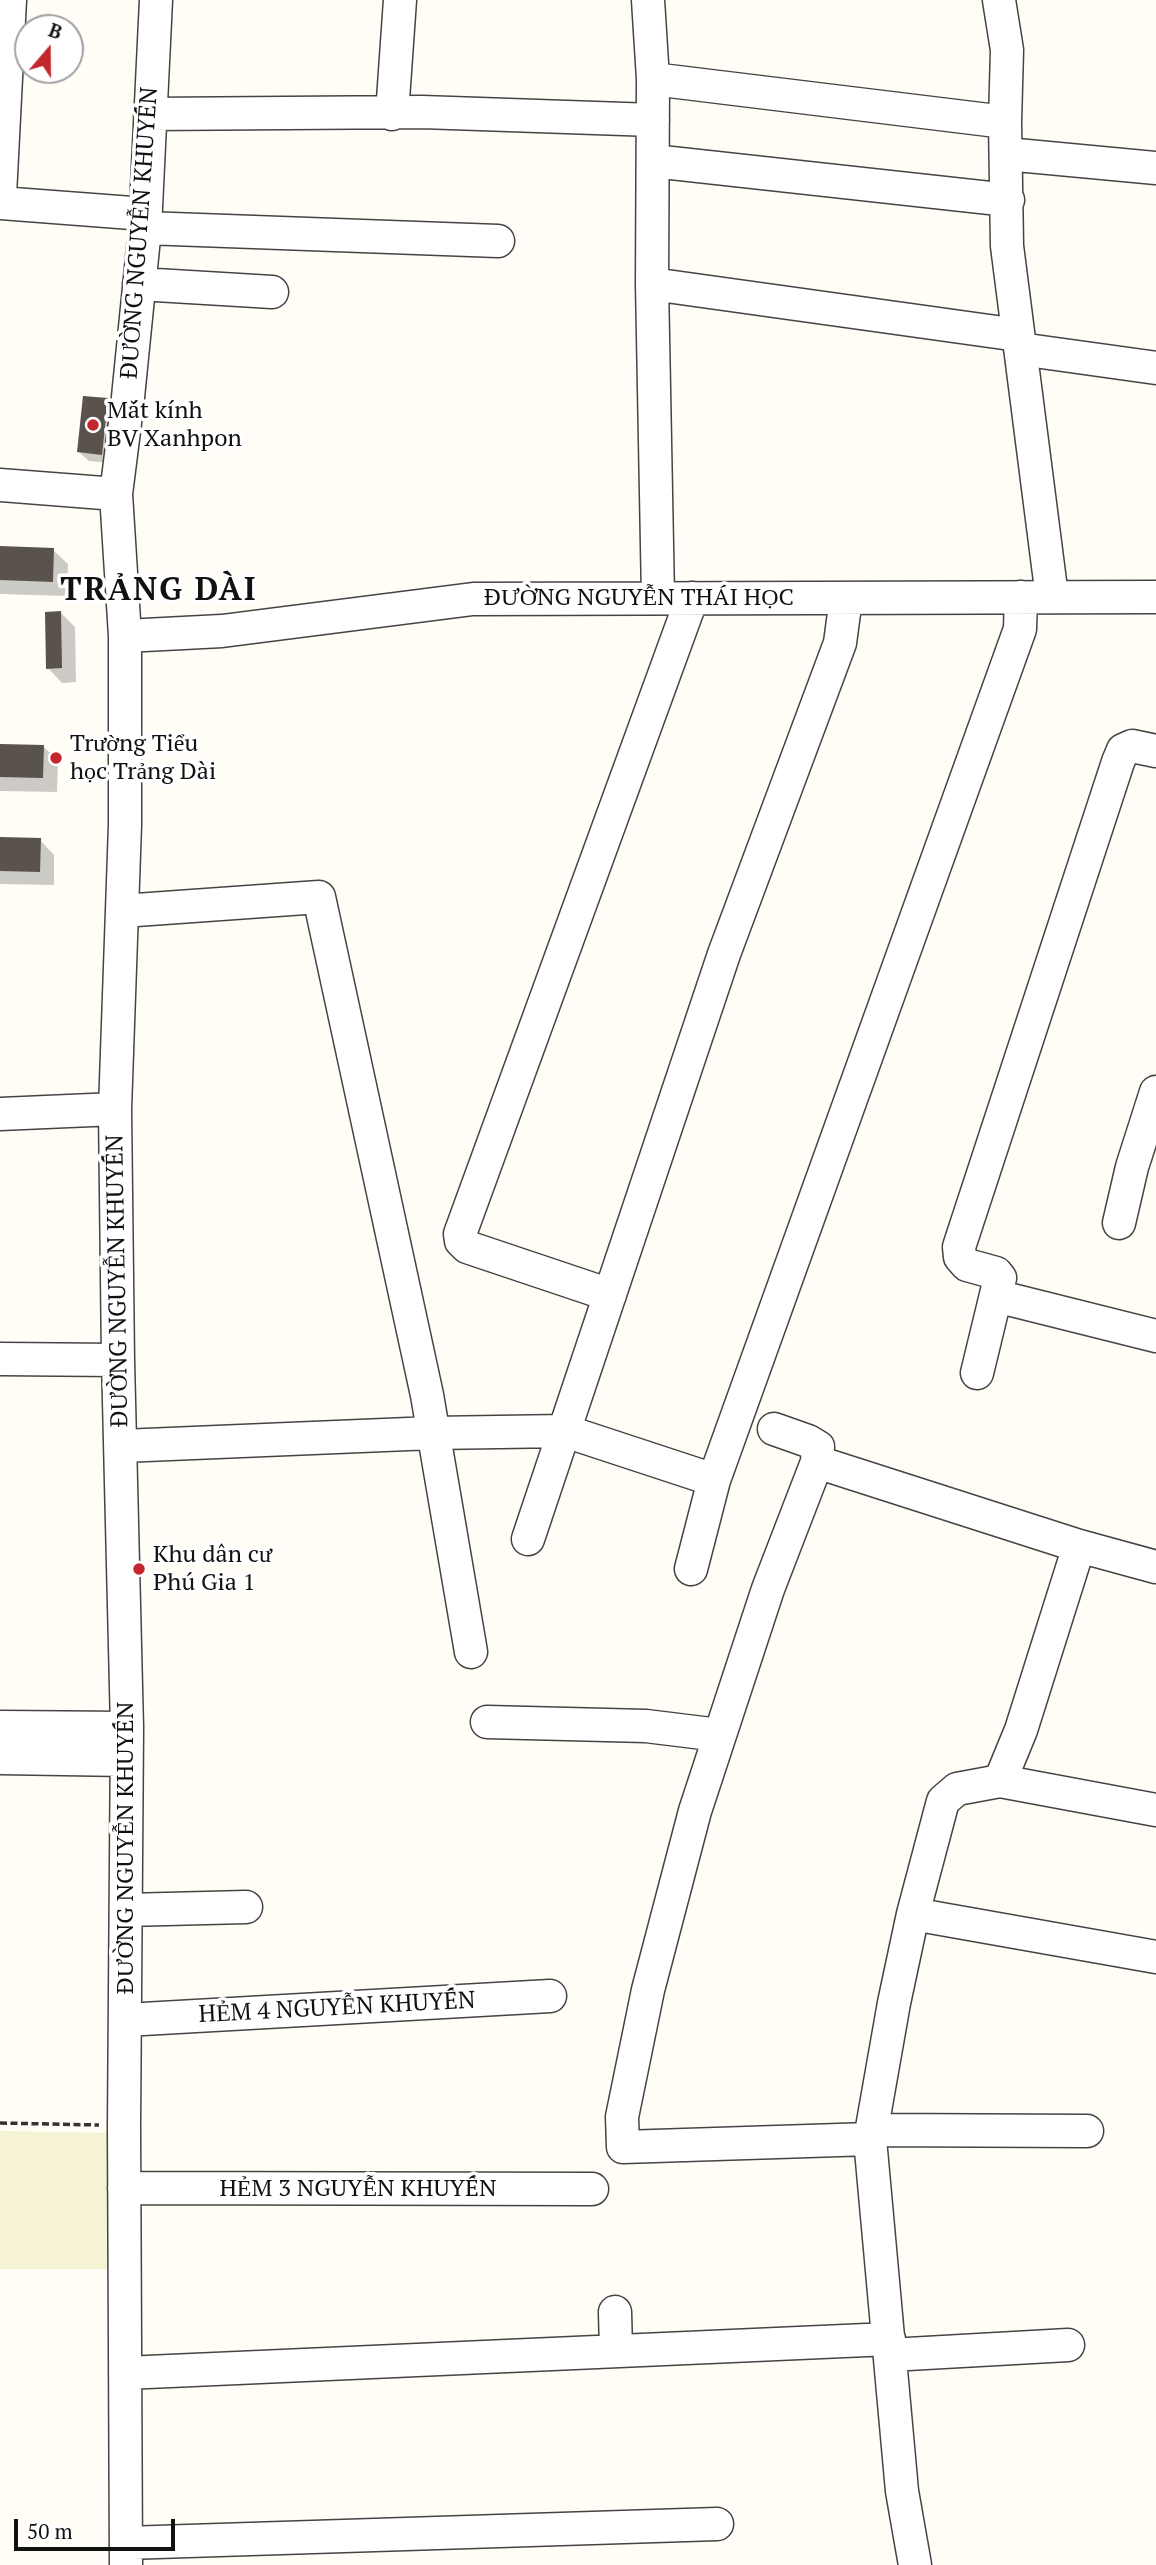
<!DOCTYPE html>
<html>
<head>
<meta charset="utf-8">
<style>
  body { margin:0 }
  #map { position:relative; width:1156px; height:2565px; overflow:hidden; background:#fffdf5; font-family:"PT Serif",serif }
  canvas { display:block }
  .north { position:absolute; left:14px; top:14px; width:70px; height:70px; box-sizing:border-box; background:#fff; border:2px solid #a0a0a0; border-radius:50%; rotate:20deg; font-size:19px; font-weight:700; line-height:28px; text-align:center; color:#111 }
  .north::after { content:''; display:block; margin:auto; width:24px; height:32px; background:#c4262e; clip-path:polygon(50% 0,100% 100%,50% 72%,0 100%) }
  .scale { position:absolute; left:14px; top:2519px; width:161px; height:32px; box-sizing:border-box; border:4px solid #111; border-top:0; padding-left:9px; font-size:21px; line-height:24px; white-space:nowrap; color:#111; -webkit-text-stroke:5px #fff; paint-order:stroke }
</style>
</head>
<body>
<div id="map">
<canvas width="1156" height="2565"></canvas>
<div class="north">B</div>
<div class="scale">50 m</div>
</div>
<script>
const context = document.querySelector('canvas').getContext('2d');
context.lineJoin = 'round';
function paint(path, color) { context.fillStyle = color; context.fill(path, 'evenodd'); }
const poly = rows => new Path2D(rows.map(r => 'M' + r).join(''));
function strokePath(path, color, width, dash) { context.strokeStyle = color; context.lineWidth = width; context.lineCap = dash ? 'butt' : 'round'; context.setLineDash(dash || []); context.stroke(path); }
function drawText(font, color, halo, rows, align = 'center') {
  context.font = font + ' "PT Serif",serif'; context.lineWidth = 7; context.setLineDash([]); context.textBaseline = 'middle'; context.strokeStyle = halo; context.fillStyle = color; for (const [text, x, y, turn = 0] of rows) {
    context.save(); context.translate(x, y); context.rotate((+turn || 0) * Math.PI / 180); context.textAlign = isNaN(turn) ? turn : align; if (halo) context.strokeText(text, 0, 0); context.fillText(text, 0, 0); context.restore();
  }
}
paint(poly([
  [0,2131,111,2133,112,2269,0,2269]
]), '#f6f3d4');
paint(poly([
  [107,400,117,409,111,463,89,461,79,452],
  [0,548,53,550,68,564,67,596,0,594],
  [61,613,75,627,76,682,62,683,48,668],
  [0,745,43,746,58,761,57,792,0,791],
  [0,839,40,840,54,855,54,885,0,884]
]), '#0003');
paint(poly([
  [83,396,108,398,102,455,77,452],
  [0,546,54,548,53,582,0,580],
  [61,611,62,668,46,669,45,612],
  [0,744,44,745,43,778,0,777],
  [0,837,41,838,40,872,0,871]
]), '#5a524d');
const minor = poly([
  [648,0,653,79,652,284,658,598],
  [999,0,1007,50,1005,122,1007,246,1052,597],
  [653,79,1005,122],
  [150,114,422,112,653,120],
  [392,114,400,0],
  [1006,154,1156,168],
  [653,161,1008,200],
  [0,195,10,0],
  [0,203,145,214],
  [145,228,498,241],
  [139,284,272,292],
  [652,284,1018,335],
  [1020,349,1156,368],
  [0,485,116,494],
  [125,636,222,631,473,599,1156,597],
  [122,911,319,897,427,1395,471,1652],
  [0,1114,115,1109],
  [1119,1223,1132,1167,1156,1092],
  [610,1295,467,1247,461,1241,460,1234,692,598],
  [996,1296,1156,1336],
  [0,1359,118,1360],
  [977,1373,1000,1278,996,1273,967,1265,960,1257,959,1247,1118,762,1123,750,1132,746,1156,751],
  [774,1429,808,1441,818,1447,817,1462,768,1589,695,1811,648,1990,622,2117,623,2147,870,2139],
  [122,1446,432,1433,565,1431,714,1480,1020,629,1021,597],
  [817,1462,1079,1546,1156,1567],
  [528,1539,724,954,840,643,846,598],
  [691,1569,714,1480],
  [487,1722,646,1726,719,1735],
  [0,1727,127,1728],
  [0,1758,126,1760],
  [1000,1781,1156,1810],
  [126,1910,246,1907],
  [913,1914,1156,1957],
  [125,2020,550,1996],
  [872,2130,1087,2131],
  [124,2188,592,2189],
  [615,2312,616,2350],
  [890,2355,1068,2345],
  [125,2373,889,2339],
  [126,2543,717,2524],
  [126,2565,124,2126,127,1728,118,1360,115,1109,125,825,125,636,116,494,127,407,145,228,156,0],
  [915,2565,902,2491,870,2139,894,2003,913,1914,943,1801,957,1789,1000,1781,1021,1730,1079,1546]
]);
strokePath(minor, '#444', 35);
strokePath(poly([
  [0,2123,99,2125]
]), '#333', 3.5, [7, 3.5]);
strokePath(minor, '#fff', 32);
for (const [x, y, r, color] of [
  [93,425,7,"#c4262e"],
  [56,758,7,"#c4262e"],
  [139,1569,7,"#c4262e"]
]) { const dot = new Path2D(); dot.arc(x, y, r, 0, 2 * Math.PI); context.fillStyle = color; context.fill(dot); strokePath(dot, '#fff', 2.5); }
drawText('24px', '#111', '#fff', [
  ["ĐƯỜNG NGUYỄN KHUYẾN",140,233,-86],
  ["ĐƯỜNG NGUYỄN THÁI HỌC",639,598],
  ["ĐƯỜNG NGUYỄN KHUYẾN",118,1281,-91],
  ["ĐƯỜNG NGUYỄN KHUYẾN",126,1848,-90],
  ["HẺM 4 NGUYỄN KHUYẾN",337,2008,-3],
  ["HẺM 3 NGUYỄN KHUYẾN",358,2189]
]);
drawText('24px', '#111', '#fff', [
  ["Mắt kính",107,411],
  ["BV Xanhpon",107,439],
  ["Trường Tiểu",70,744],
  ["học Trảng Dài",70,772],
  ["Khu dân cư",153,1555],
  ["Phú Gia 1",153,1583]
], 'left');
context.letterSpacing = '2px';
drawText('bold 32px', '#111', '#fff', [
  ["TRẢNG DÀI",159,591]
]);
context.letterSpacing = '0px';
</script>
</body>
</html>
